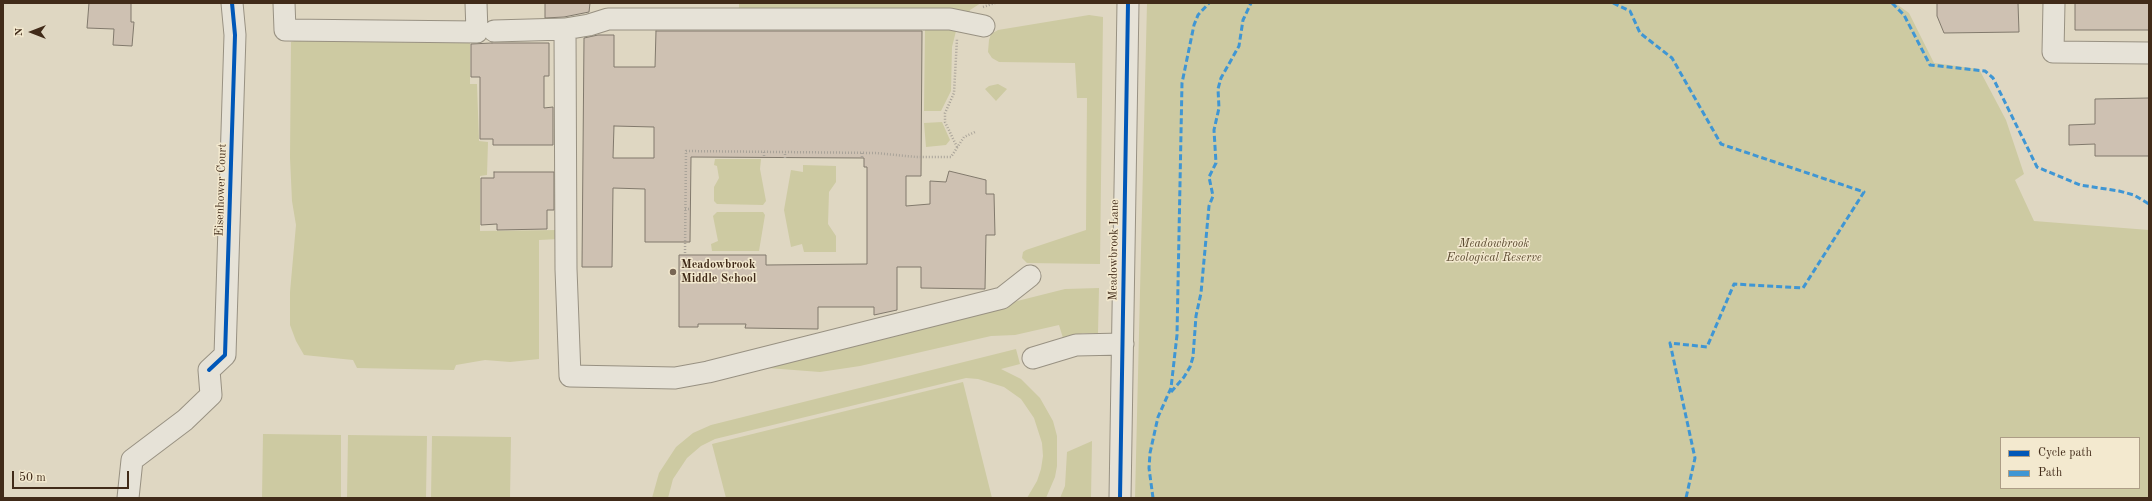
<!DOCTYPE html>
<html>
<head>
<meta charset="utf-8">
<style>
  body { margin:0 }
  #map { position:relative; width:2152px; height:501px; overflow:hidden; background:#dfd7c2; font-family:"Old Standard TT",serif }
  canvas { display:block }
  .frame { position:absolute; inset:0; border:4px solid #412b19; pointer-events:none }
  .legend { position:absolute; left:2000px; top:437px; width:140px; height:52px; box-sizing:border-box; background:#f3e9cf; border:1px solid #ac9d86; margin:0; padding:5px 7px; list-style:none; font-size:12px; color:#412b19 }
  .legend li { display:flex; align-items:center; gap:8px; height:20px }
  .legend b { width:20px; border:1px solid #ac9d86 }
  .north { position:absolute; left:12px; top:12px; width:40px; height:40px; -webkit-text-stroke:3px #f3e9cf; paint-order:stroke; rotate:270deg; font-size:11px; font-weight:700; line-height:16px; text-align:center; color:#412b19 }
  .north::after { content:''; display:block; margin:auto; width:14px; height:18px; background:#412b19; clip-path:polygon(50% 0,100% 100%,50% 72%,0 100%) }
  .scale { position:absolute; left:12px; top:471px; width:117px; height:18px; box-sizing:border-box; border:2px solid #412b19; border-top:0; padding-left:5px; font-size:12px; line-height:14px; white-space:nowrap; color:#412b19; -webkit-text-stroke:3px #f3e9cf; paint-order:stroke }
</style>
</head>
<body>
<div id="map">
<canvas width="2152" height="501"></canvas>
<div class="frame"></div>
<ul class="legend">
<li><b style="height:5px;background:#0057b8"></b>Cycle path</li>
<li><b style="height:5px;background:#3f96d4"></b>Path</li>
</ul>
<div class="north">N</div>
<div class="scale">50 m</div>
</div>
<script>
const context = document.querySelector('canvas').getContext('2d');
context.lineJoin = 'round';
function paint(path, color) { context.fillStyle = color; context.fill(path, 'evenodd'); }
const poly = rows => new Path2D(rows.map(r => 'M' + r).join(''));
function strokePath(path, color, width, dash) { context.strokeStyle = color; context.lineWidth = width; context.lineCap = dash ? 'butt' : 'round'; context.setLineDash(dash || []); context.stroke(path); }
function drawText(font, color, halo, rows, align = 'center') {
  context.font = font + ' "Old Standard TT",serif'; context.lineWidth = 3; context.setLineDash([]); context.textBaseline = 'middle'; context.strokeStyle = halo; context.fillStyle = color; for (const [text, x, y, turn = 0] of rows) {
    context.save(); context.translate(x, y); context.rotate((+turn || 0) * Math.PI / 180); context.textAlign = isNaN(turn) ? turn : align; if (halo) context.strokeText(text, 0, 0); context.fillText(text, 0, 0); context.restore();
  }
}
paint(poly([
  [739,3,981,3,970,10,969,14,739,12],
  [1147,3,1895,3,1909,13,1934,63,1979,69,2006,120,2024,174,2015,180,2034,221,2149,230,2149,498,1135,498],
  [2001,438,2139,438,2139,488,2001,488],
  [1089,15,1103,17,1100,264,1027,263,1022,258,1023,252,1026,250,1086,230,1087,98,1077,98,1075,63,999,62,992,58,988,52,989,40,991,34,998,30],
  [925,27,957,27,952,47,951,91,941,111,924,111],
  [470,39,470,84,477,84,479,141,488,142,487,175,480,176,480,231,559,230,559,239,539,240,539,359,510,362,485,360,456,365,454,370,357,368,353,360,304,355,296,341,290,325,290,292,296,225,292,201,290,158,291,42,298,40,442,43],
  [998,84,1007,89,996,101,985,89,989,86],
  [942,122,950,140,946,145,926,147,924,123],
  [715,159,761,159,760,169,766,201,763,205,717,204,714,201,714,187,719,178,717,166,714,165],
  [803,165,836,166,836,182,829,192,828,224,836,236,836,252,804,252,802,244,791,247,784,210,791,170,803,172],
  [717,212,763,212,765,215,759,251,712,251,711,244,718,241,713,216],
  [1099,288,1098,333,1083,333,1063,338,1059,325,1015,335,991,336,860,366,820,372,755,367,1065,289],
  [1016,349,1020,364,1001,369,1021,379,1040,398,1053,421,1057,436,1057,466,1055,477,1046,498,1027,498,1037,481,1041,469,1043,456,1042,443,1034,418,1021,399,1004,387,978,379,966,378,715,439,701,446,687,458,673,479,668,498,652,498,659,473,676,447,693,433,711,425],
  [963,382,992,498,726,498,712,444],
  [263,434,341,435,341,498,262,498],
  [348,435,427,436,426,498,347,498],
  [432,436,511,437,510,498,431,498],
  [1092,441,1091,498,1060,498,1065,486,1067,452]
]), '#cdcaa2');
const building = poly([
  [89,3,131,3,131,22,134,22,132,46,113,45,114,29,87,28,89,3],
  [545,3,590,3,589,12,564,17,545,18,545,3],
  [1937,3,2018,3,2019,32,1944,33,1937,16,1937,3],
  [2075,3,2149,3,2149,30,2075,30,2075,3],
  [656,31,922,31,921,176,906,176,906,206,930,204,930,181,946,182,949,171,986,180,986,194,994,194,995,235,986,235,985,289,921,288,921,267,897,267,897,310,874,315,874,307,818,307,818,329,745,328,746,324,698,324,698,327,679,327,679,255,766,255,766,265,867,264,867,167,864,167,864,158,691,157,690,242,645,242,645,189,613,188,612,267,582,267,584,38,598,35,614,35,614,67,655,67,656,31],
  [614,126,654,127,654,158,613,158,614,126],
  [492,43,549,43,549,76,544,76,544,108,553,107,553,145,493,145,493,139,480,139,480,77,471,77,471,44,492,43],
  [2149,98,2149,156,2095,156,2095,144,2069,145,2069,125,2095,124,2095,99,2149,98],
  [494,172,554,172,554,210,547,210,547,229,497,230,497,224,481,225,481,178,494,178,494,172]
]);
paint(building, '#cec1b2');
strokePath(building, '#81796c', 1);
const minor = poly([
  [284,3,285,30,477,32,476,3],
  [2054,3,2053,52,2149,53],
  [984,26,950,19,608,19,589,25,565,29,566,269,570,376,675,378,708,372,1002,298,1030,276],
  [494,31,565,29],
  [1033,358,1076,345,1123,344],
  [128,498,132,460,185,420,211,395,209,370,225,355,235,35,232,3],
  [1120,498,1128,3]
]);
strokePath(minor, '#989182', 23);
strokePath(poly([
  [983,7,995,3],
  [957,147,945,122,945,113,954,93,957,39],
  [764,152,764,158],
  [862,153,862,158],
  [785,158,785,152],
  [685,209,691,209],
  [685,253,686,151,876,153,916,157,951,157,964,137,975,132]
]), '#a9a399', 2.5, [1, 2]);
strokePath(minor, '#e6e2d7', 21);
strokePath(poly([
  [1613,3,1630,11,1640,33,1672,58,1721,144,1864,192,1803,288,1734,284,1707,347,1670,343,1695,458,1686,498],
  [1892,3,1904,15,1930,65,1985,71,1993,78,2037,167,2080,185,2119,191,2134,195,2149,204],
  [1171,392,1184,377,1190,367,1193,357,1196,316,1201,293,1209,206,1213,196,1209,177,1216,163,1214,130,1219,108,1218,89,1221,78,1239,46,1243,20,1251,3],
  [1153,498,1149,468,1150,453,1158,417,1171,388,1177,335,1182,83,1194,25,1198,15,1209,3]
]), '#3f96d4', 3, [6, 3]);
strokePath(poly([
  [209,370,225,355,235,35,232,3],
  [1120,498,1128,3]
]), '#0057b8', 4);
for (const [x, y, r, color] of [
  [673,272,4,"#786754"]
]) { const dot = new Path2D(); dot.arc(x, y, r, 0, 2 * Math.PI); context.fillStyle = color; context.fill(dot); strokePath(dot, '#f3e9cf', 1.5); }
drawText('12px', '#412b19', '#f3e9cf', [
  ["Eisenhower Court",221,190,-88],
  ["Meadowbrook Lane",1114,250,-89]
]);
drawText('italic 12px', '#5a492f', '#f3e9cf', [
  ["Meadowbrook",1494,244],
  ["Ecological Reserve",1494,258]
]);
drawText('bold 12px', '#412b19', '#f3e9cf', [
  ["Meadowbrook",681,265],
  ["Middle School",681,279]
], 'left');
</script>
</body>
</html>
